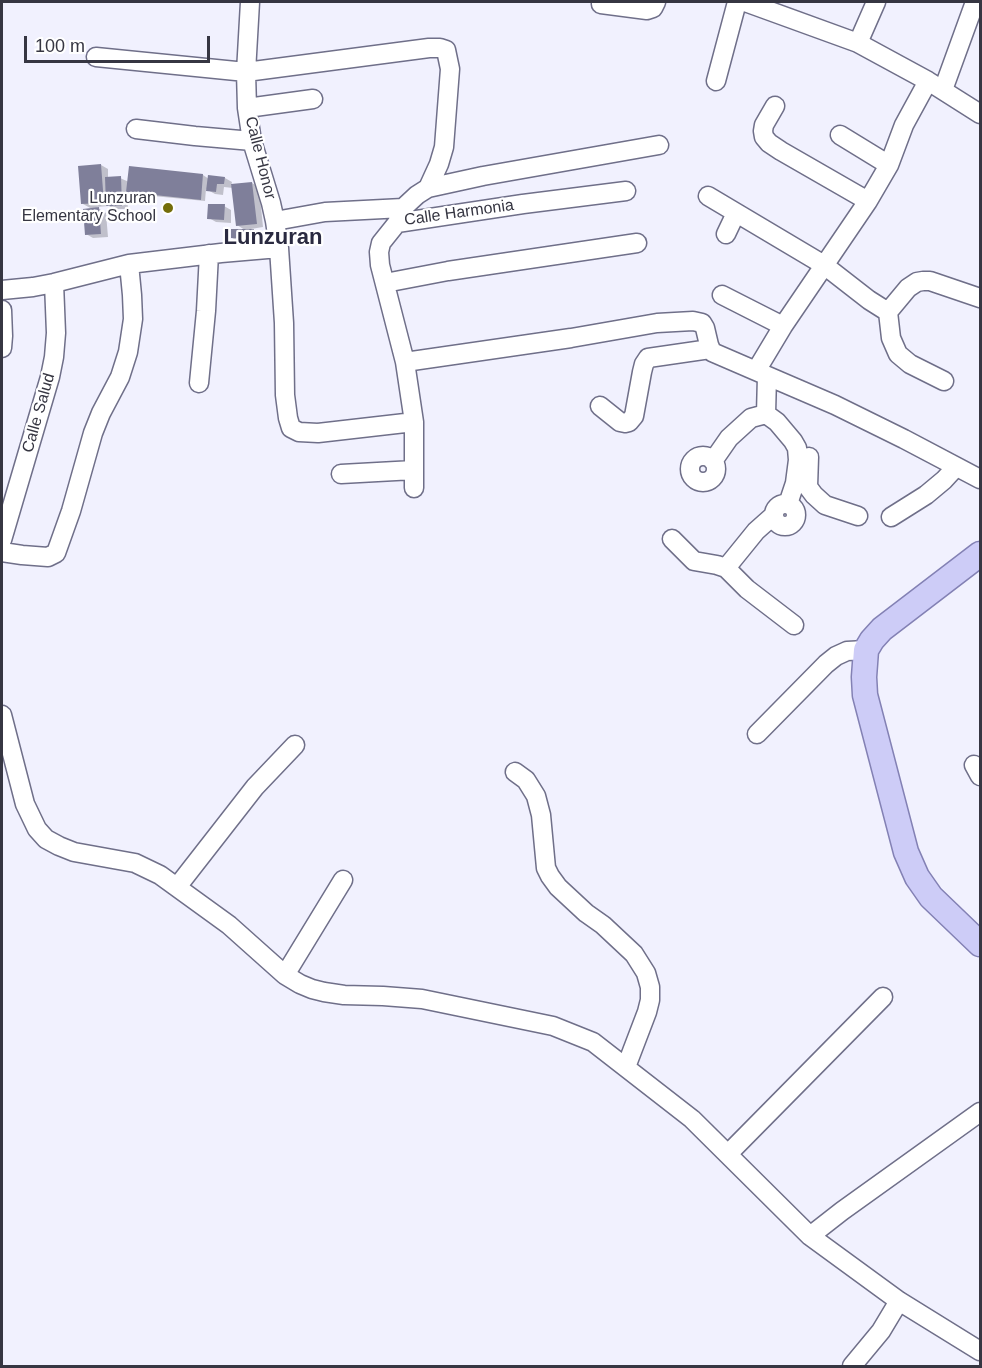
<!DOCTYPE html>
<html>
<head>
<meta charset="utf-8">
<style>
  body { margin:0 }
  #map { position:relative; width:982px; height:1368px; overflow:hidden; background:#f1f1fe; font-family:Helvetica,sans-serif }
  canvas { display:block }
  .frame { position:absolute; inset:0; border:3px solid #363642; pointer-events:none }
  .scale { position:absolute; left:24px; top:36px; width:186px; height:27px; box-sizing:border-box; border:3px solid #363642; border-top:0; padding-left:8px; font-size:18px; line-height:21px; white-space:nowrap; color:#363642; -webkit-text-stroke:4px #fff; paint-order:stroke }
</style>
</head>
<body>
<div id="map">
<canvas width="982" height="1368"></canvas>
<div class="frame"></div>
<div class="scale">100 m</div>
</div>
<script>
const context = document.querySelector('canvas').getContext('2d');
context.lineJoin = 'round';
function paint(path, color) { context.fillStyle = color; context.fill(path, 'evenodd'); }
const poly = rows => new Path2D(rows.map(r => 'M' + r).join(''));
function strokePath(path, color, width, dash) { context.strokeStyle = color; context.lineWidth = width; context.lineCap = dash ? 'butt' : 'round'; context.setLineDash(dash || []); context.stroke(path); }
function drawText(font, color, halo, rows, align = 'center') {
  context.font = font + ' Helvetica,sans-serif'; context.lineWidth = 4.5; context.setLineDash([]); context.textBaseline = 'middle'; context.strokeStyle = halo; context.fillStyle = color; for (const [text, x, y, turn = 0] of rows) {
    context.save(); context.translate(x, y); context.rotate((+turn || 0) * Math.PI / 180); context.textAlign = isNaN(turn) ? turn : align; if (halo) context.strokeText(text, 0, 0); context.fillText(text, 0, 0); context.restore();
  }
}
paint(poly([
  [101,165,108,169,108,178,120,178,129,182,130,168,203,175,209,179,225,178,232,182,231,186,252,183,259,187,263,227,251,229,261,234,261,242,240,242,232,238,245,230,237,225,233,188,224,187,223,195,215,194,206,189,205,201,132,194,128,191,128,209,114,209,109,206,96,207,106,213,108,237,93,238,86,234,92,209,83,204],
  [224,206,231,210,231,223,216,222,209,218]
]), '#0003');
paint(poly([
  [101,164,104,203,81,204,78,166],
  [129,166,203,174,201,200,126,192],
  [208,175,225,177,224,184,217,184,216,192,206,191],
  [121,176,122,206,106,206,105,177],
  [252,182,257,224,236,226,231,184],
  [208,204,225,204,224,220,207,219],
  [99,207,101,234,85,235,83,209],
  [231,229,254,229,254,238,231,238]
]), '#7f7f9a');
const minor = poly([
  [745,2,858,43,928,81,980,114],
  [601,4,647,10,653,8,656,2],
  [858,43,876,2],
  [96,57,246,72,429,48,440,48,446,50,450,69,444,147,439,164,428,188],
  [716,81,737,2],
  [928,81,904,125,889,165,868,201,783,326,756,371,835,405,904,439,980,479],
  [943,90,975,2],
  [775,106,764,125,763,131,764,137,769,143,781,151,868,201],
  [247,108,313,99],
  [136,129,195,136,252,141],
  [840,135,889,165],
  [708,196,824,265,869,300,888,312,908,288,917,282,923,281,930,281,980,298],
  [403,208,417,195,428,188,483,176,659,145],
  [275,221,325,212,403,208,397,223,523,204,626,191],
  [397,223,381,243,379,252,380,265,405,362,414,422,414,488],
  [726,234,736,213],
  [279,248,284,323,285,395,288,418,291,428,299,432,318,433,414,422],
  [385,283,448,271,637,243],
  [2,290,33,287,54,283,129,264,221,253,279,248,275,221,271,203,252,141,247,108,246,72,250,2],
  [722,295,783,326],
  [2,310,3,336,2,348],
  [888,312,891,338,898,354,910,364,944,381],
  [405,362,571,338,657,323,693,321,702,323,705,328,709,345,712,352,756,371],
  [767,376,766,414,777,422,793,441,797,448,798,460,795,483,788,504],
  [199,383,206,311,209,254],
  [600,406,620,422,625,423,629,422,634,416,642,372,644,364,648,358,710,349],
  '690 469a13 13 0 1 1 26 0a13 13 0 1 1-26 0Z',
  [809,457,808,487,814,495,825,505,858,516],
  [713,461,729,438,751,418,766,414],
  [341,474,414,470],
  '774 515a11 11 0 1 1 22 0a11 11 0 1 1-22 0Z',
  [891,517,926,495,944,480,956,467],
  [672,539,694,561,717,565,726,568,747,589,794,625],
  [2,540,50,377,54,357,56,333,54,283],
  [2,552,22,555,48,557,56,553,71,511,93,433,101,413,120,377,128,352,133,319,132,295,129,264],
  [726,568,756,531,774,515],
  [2,715,25,804,37,829,46,839,59,846,74,852,135,863,160,875,229,925,285,975,300,984,312,989,324,992,344,995,383,996,422,999,553,1026,593,1042,692,1119,810,1236,899,1301,980,1351],
  [757,734,826,664,836,656,847,651,866,650],
  [974,765,980,776],
  [515,772,526,780,536,796,541,815,546,868,550,876,558,887,586,913,603,925,634,954,646,973,650,987,650,1000,647,1012,626,1067],
  [177,887,255,787,295,745],
  [285,975,343,880],
  [728,1154,883,997],
  [810,1236,842,1211,980,1112],
  [852,1366,881,1331,899,1301]
]);
const major = poly([
  [980,554,882,629,872,640,866,650,864,677,865,695,906,852,917,877,931,897,980,944]
]);
strokePath(minor, '#6f6f89', 21);
strokePath(major, '#8381b4', 27);
strokePath(minor, '#fff', 18);
strokePath(major, '#cdccf7', 24);
for (const [x, y, r, color] of [
  [168,208,6,"#746d0a"]
]) { const dot = new Path2D(); dot.arc(x, y, r, 0, 2 * Math.PI); context.fillStyle = color; context.fill(dot); strokePath(dot, '#fff', 2); }
drawText('16px', '#363642', '#fff', [
  ["Calle Honor",260,158,76],
  ["Calle Harmonia",459,213,-8],
  ["Calle Salud",39,413,-74]
]);
drawText('16px', '#363642', '#fff', [
  ["Lunzuran",156,199],
  ["Elementary School",156,217]
], 'right');
drawText('bold 22px', '#2a2a40', '#fff', [
  ["Lunzuran",273,238]
]);
</script>
</body>
</html>
